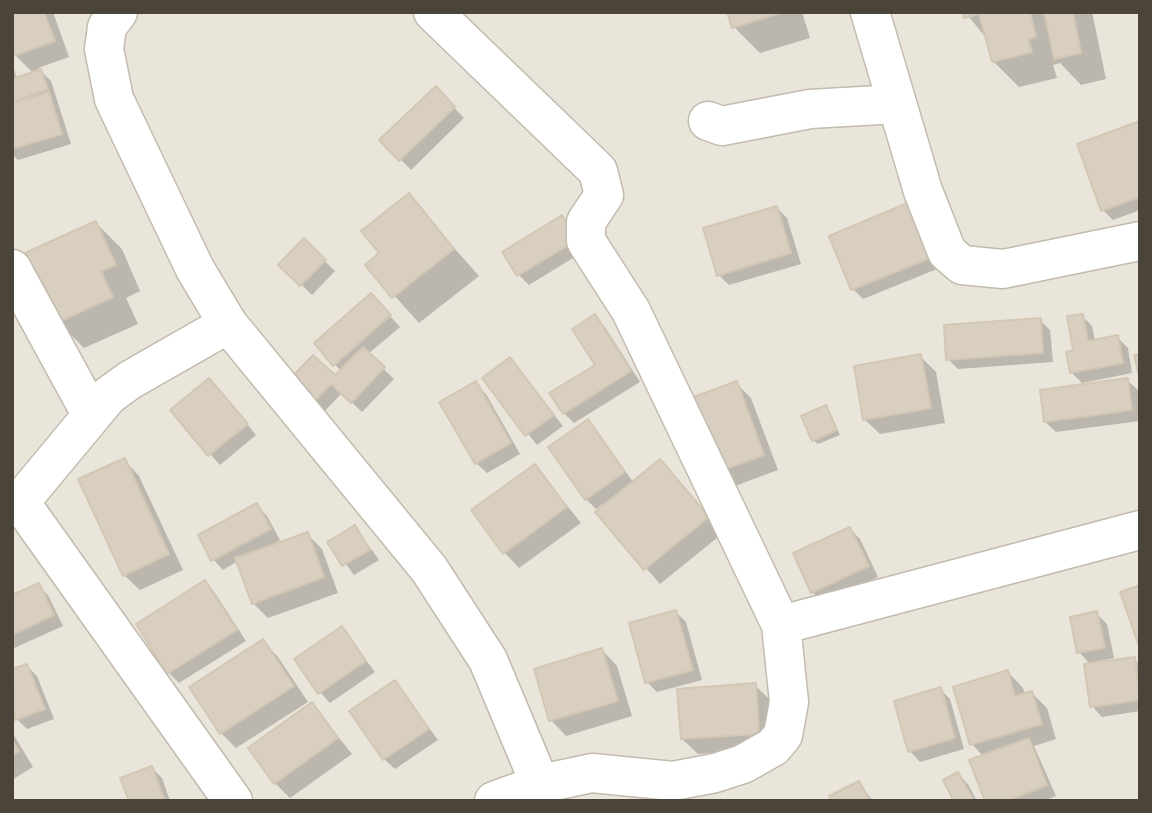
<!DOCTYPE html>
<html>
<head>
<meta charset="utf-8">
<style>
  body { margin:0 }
  #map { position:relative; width:1152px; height:813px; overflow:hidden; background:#f6f3ec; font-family:Karla,sans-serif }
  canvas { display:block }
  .frame { position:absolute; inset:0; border:14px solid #4b4439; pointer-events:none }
</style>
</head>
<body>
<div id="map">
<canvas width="1152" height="813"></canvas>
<div class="frame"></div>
</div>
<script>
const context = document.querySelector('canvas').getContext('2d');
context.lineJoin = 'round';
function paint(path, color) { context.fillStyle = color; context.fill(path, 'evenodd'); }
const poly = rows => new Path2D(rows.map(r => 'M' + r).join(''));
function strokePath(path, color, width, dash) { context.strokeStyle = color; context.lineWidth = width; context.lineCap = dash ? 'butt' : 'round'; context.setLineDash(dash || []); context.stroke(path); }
paint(poly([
  [12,12,1140,12,1140,801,12,801]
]), '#eae5da');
paint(poly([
  [12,12,53,12,69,57,38,68,51,81,71,144,18,160,12,154,12,61,17,79,33,73,15,55,12,48],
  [729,12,802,12,810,38,760,53,734,27],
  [965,12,1092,12,1106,79,1081,85,1060,63,1053,65,1057,78,1019,87,993,61,987,39],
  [436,89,464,118,411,170,382,140],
  [1140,123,1140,210,1113,220,1103,210],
  [408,196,479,276,419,323,367,265,382,253],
  [910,204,942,267,863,299,853,289],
  [777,208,787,218,801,264,729,285,719,275],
  [561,217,586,250,529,285,519,275],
  [96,223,122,249,140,291,126,298,138,324,84,348,58,322],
  [304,241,335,271,312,295,281,265],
  [381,306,400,327,368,354,394,379,362,412,342,393,319,417,287,385,335,378,341,371,316,344],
  [1082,316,1092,326,1095,341,1117,337,1128,348,1132,373,1082,383,1071,372],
  [595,317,605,327,640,382,574,423,564,413,597,365],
  [1040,320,1050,330,1053,362,958,369,948,359],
  [920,356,936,372,945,423,880,434,864,419],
  [510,359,563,426,537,445,484,379],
  [1127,380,1138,390,1140,421,1056,432,1045,422],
  [736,383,751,398,778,470,735,486,720,471],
  [476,384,486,394,520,454,487,473,476,463],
  [219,390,256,435,220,465,172,411],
  [826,407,840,435,818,444,813,440],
  [588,421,634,483,660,461,723,533,660,584,598,513,611,501,610,499,596,509,586,499],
  [124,460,139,476,183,570,140,590,124,575],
  [535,466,581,523,519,568,504,552],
  [257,505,267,516,280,540,273,546,307,534,322,549,338,593,268,618,253,603,238,561,223,570,213,559],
  [355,527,379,560,354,575,330,542],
  [850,529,860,539,878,577,823,602,812,592],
  [205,582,215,593,246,641,179,683,169,673],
  [38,585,48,595,63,626,12,649,12,597],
  [676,612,686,622,702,680,657,692,647,682],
  [1096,613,1107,624,1114,658,1094,662,1095,665,1134,659,1140,665,1140,711,1102,717,1092,706,1091,665,1079,652],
  [342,629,375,672,330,703,320,692],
  [263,641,278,657,308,702,236,748,221,733],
  [602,650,617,666,632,716,566,736,551,720],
  [27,666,37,676,54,719,27,729,17,719,12,708,12,671],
  [1008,672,1023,688,1025,695,1032,693,1047,708,1056,739,1034,746,1056,796,1043,801,987,801,984,757,972,744],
  [395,682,438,740,395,769,384,759],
  [755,685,770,700,774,748,698,754,682,739],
  [940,689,950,699,964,749,920,762,910,751],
  [312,704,352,754,290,798,275,783],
  [12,732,33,767,12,780],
  [152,768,162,778,170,801,131,801],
  [958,774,968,784,977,801,956,801],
  [859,783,873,801,833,801]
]), '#0003');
const building = poly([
  [12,12,44,12,55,41,13,56,12,12],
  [727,12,784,12,732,28,727,12],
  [963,12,1030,12,1036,37,1028,39,1032,52,992,62,979,14,964,18,963,12],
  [1044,12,1073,12,1081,53,1054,59,1044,12],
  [41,69,48,89,12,102,12,79,41,69],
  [436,86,455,107,399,161,379,140,436,86],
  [49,92,62,134,12,149,12,103,49,92],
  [1140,121,1140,197,1101,211,1077,144,1140,121],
  [409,193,454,249,392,298,365,265,379,253,361,231,409,193],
  [910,202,933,257,851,290,829,236,910,202],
  [777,206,791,253,717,276,703,228,777,206],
  [562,215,577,240,517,276,502,252,562,215],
  [96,221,116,265,101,271,113,297,56,323,25,253,96,221],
  [304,238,326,260,300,286,278,265,304,238],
  [371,293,391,315,333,366,314,343,371,293],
  [595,314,631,371,563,414,549,393,595,365,572,329,595,314],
  [1083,314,1088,341,1118,335,1123,363,1070,373,1066,352,1073,350,1067,316,1083,314],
  [1041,318,1043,353,946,360,944,325,1041,318],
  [363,347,385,367,351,403,331,384,308,408,284,385,313,355,335,375,363,347],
  [921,354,931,408,863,420,854,366,921,354],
  [1140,354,1140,380,1134,355,1140,354],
  [510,357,554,415,525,436,482,378,510,357],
  [209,378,248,424,208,456,170,410,209,378],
  [1128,378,1132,410,1044,422,1040,390,1128,378],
  [476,381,511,443,475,464,439,402,476,381],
  [737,381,764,455,718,472,691,398,737,381],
  [826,405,837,430,812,441,801,416,826,405],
  [588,419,625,472,585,500,548,447,588,419],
  [125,458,169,554,123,576,78,479,125,458],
  [660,459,709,517,644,570,595,512,660,459],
  [535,464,567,507,503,554,471,510,535,464],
  [257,503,271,529,211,561,198,535,257,503],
  [355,525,370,550,342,566,327,542,355,525],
  [850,527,869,566,811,593,793,553,850,527],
  [308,532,324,577,252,604,235,558,308,532],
  [205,580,237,630,167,674,136,624,205,580],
  [39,583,54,615,12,635,12,595,39,583],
  [1140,585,1140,649,1120,592,1140,585],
  [676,610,693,670,645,683,629,623,676,610],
  [1097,611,1105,648,1077,653,1070,617,1097,611],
  [342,626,366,661,318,694,294,659,342,626],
  [263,639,294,686,220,734,189,687,263,639],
  [602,648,618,701,549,721,534,669,602,648],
  [1135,657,1140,700,1090,707,1084,664,1135,657],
  [27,664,45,709,15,720,12,669,27,664],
  [1008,670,1015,696,1032,691,1042,724,970,745,953,687,1008,670],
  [395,680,429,729,383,760,349,711,395,680],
  [756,683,759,734,681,739,677,689,756,683],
  [941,687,955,738,908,752,894,701,941,687],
  [312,702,338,738,274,784,248,748,312,702],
  [1029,738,1047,785,1007,801,985,801,969,760,1029,738],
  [12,740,19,751,12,756,12,740],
  [152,766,165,801,129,801,120,778,152,766],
  [958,772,974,801,954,801,943,780,958,772],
  [859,781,870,801,831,801,829,796,859,781]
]);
paint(building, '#d8cfc1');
strokePath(building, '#d3c7b4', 2);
const minor = poly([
  [118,12,107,27,104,49,114,99,195,269,228,324,429,569,488,660,540,784],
  [433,12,598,171,604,195,586,222,586,241,631,311,781,625,789,702,783,735,773,747,743,764,715,773,673,781,592,773,540,784,494,801],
  [870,12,923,191,947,252,962,265,1003,269,1140,241],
  [708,121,722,126,810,109,897,104],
  [12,269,91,414],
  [20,502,233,801],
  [12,506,20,502,108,396,130,380,228,324],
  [781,625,1140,530]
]);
strokePath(minor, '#c2bbae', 41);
strokePath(minor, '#fff', 38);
</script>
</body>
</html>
